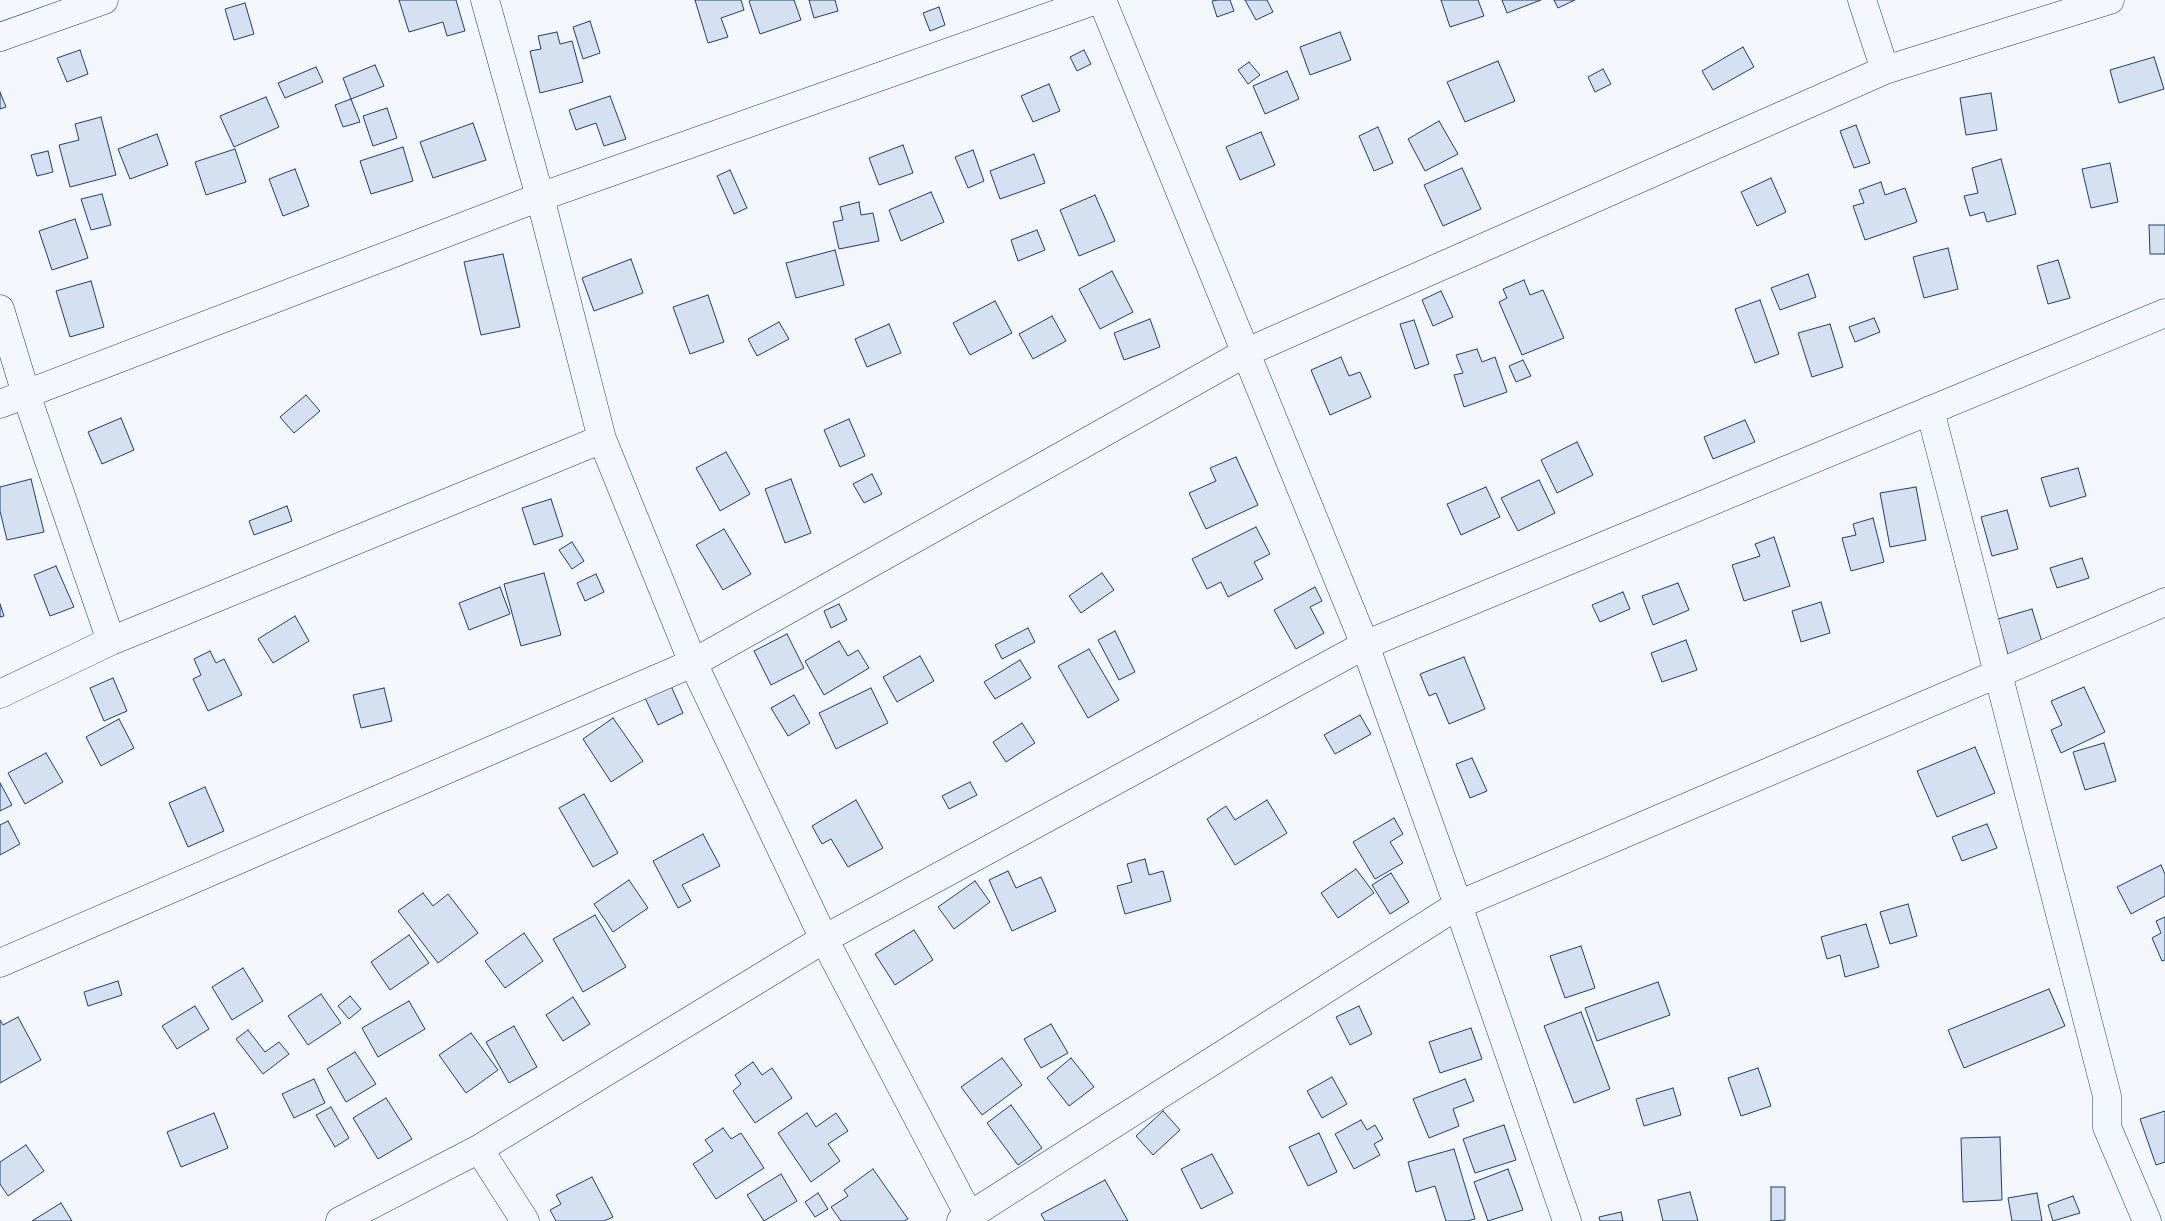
<!DOCTYPE html>
<html>
<head>
<meta charset="utf-8">
<style>
  body { margin:0 }
  canvas { display:block; background:#f4f7fb }
</style>
</head>
<body>
<canvas width="2165" height="1221"></canvas>
<script>
const context = document.querySelector('canvas').getContext('2d');
context.lineJoin = 'round';
function paint(path, color) { context.fillStyle = color; context.fill(path, 'evenodd'); }
const poly = rows => new Path2D(rows.map(r => 'M' + r).join(''));
function strokePath(path, color, width, dash) { context.strokeStyle = color; context.lineWidth = width; context.lineCap = dash ? 'butt' : 'round'; context.setLineDash(dash || []); context.stroke(path); }
const building = poly([
  [399,0,456,0,465,31,447,36,443,22,409,32,399,0],
  [695,0,741,0,744,10,721,18,728,37,708,43,695,0],
  [751,0,794,0,801,20,760,34,749,1,751,0],
  [809,0,835,0,838,11,814,18,809,0],
  [1217,0,1230,0,1234,11,1217,17,1212,1,1217,0],
  [1245,0,1267,0,1273,12,1256,20,1245,0],
  [1441,0,1478,0,1484,16,1450,27,1441,0],
  [1502,0,1541,0,1507,13,1502,0],
  [1554,0,1575,0,1558,8,1554,0],
  [245,3,254,34,234,40,225,9,245,3],
  [939,7,945,25,930,31,923,13,939,7],
  [590,21,600,53,583,59,573,27,590,21],
  [557,32,560,44,572,41,583,82,540,93,530,51,541,49,538,36,557,32],
  [1340,32,1351,60,1310,75,1300,47,1340,32],
  [1743,47,1754,67,1713,90,1702,71,1743,47],
  [80,50,88,74,67,82,57,58,80,50],
  [1084,50,1091,64,1077,71,1070,57,1084,50],
  [2154,57,2164,89,2119,103,2110,70,2154,57],
  [1498,61,1515,101,1465,122,1447,82,1498,61],
  [1249,62,1260,75,1248,84,1238,70,1249,62],
  [375,65,384,86,351,99,343,78,375,65],
  [316,67,323,82,285,98,278,83,316,67],
  [1603,69,1611,84,1595,92,1588,77,1603,69],
  [1287,71,1299,99,1265,114,1253,86,1287,71],
  [1049,84,1060,111,1033,122,1021,96,1049,84],
  [0,92,6,107,0,109,0,92],
  [1991,93,1997,130,1966,135,1960,98,1991,93],
  [610,96,626,139,604,146,596,123,576,130,569,110,610,96],
  [266,97,279,127,234,147,220,116,266,97],
  [351,99,360,122,343,127,335,105,351,99],
  [387,108,397,138,373,146,363,116,387,108],
  [101,117,116,175,70,187,59,145,79,140,75,124,101,117],
  [1439,121,1458,154,1425,171,1408,139,1439,121],
  [473,123,486,160,433,178,420,142,473,123],
  [1856,125,1870,163,1854,168,1840,131,1856,125],
  [1378,127,1393,163,1374,171,1359,136,1378,127],
  [1261,132,1275,165,1240,180,1226,147,1261,132],
  [157,134,168,165,130,179,118,149,157,134],
  [903,145,913,173,879,185,869,158,903,145],
  [403,147,413,181,371,194,360,161,403,147],
  [235,149,246,182,206,195,195,162,235,149],
  [973,150,984,181,968,188,955,157,973,150],
  [48,151,53,172,37,176,31,155,48,151],
  [1034,154,1045,183,1000,199,990,171,1034,154],
  [2001,159,2016,214,1987,222,1984,212,1970,216,1964,196,1978,193,1972,168,2001,159],
  [2110,163,2118,202,2091,208,2082,169,2110,163],
  [1462,168,1481,209,1443,226,1424,185,1462,168],
  [295,169,309,206,283,216,269,179,295,169],
  [730,170,747,208,734,214,717,176,730,170],
  [1771,178,1786,212,1757,226,1741,192,1771,178],
  [1881,182,1885,195,1905,188,1917,222,1865,240,1853,206,1864,203,1859,190,1881,182],
  [931,192,944,222,901,241,889,210,931,192],
  [102,194,111,225,91,230,81,199,102,194],
  [1095,195,1115,241,1079,256,1060,210,1095,195],
  [859,202,861,215,873,213,879,241,839,249,833,222,843,220,840,207,859,202],
  [75,219,88,258,52,270,39,231,75,219],
  [2149,225,2165,225,2165,254,2150,254,2149,225],
  [1037,230,1045,250,1018,261,1011,240,1037,230],
  [1948,248,1958,289,1924,298,1913,257,1948,248],
  [835,250,844,285,796,298,786,263,835,250],
  [503,254,520,327,481,335,464,262,503,254],
  [631,259,643,293,594,311,582,278,631,259],
  [2058,260,2070,298,2048,304,2037,266,2058,260],
  [1112,271,1133,312,1100,329,1079,289,1112,271],
  [1808,274,1816,297,1780,310,1771,288,1808,274],
  [1524,280,1530,295,1543,290,1564,338,1522,355,1499,302,1507,298,1503,289,1524,280],
  [91,281,104,327,70,337,56,291,91,281],
  [1441,291,1453,317,1433,326,1422,300,1441,291],
  [708,295,724,342,690,354,673,307,708,295],
  [1760,300,1779,354,1755,363,1735,309,1760,300],
  [995,301,1012,333,970,355,953,323,995,301],
  [1052,316,1066,341,1033,359,1019,334,1052,316],
  [1874,318,1880,332,1855,342,1849,327,1874,318],
  [1150,319,1160,347,1124,360,1114,333,1150,319],
  [1414,320,1429,364,1415,369,1400,324,1414,320],
  [779,322,789,339,757,356,748,339,779,322],
  [889,324,901,353,867,367,855,339,889,324],
  [1830,324,1843,367,1812,377,1798,333,1830,324],
  [1477,349,1482,362,1495,357,1507,392,1464,407,1454,375,1463,373,1456,355,1477,349],
  [1341,357,1349,376,1360,372,1371,397,1330,415,1311,370,1341,357],
  [1523,360,1531,376,1516,382,1509,366,1523,360],
  [306,395,320,411,294,433,280,417,306,395],
  [121,418,134,450,102,464,88,432,121,418],
  [849,419,865,456,840,467,824,430,849,419],
  [1745,420,1755,442,1713,459,1704,437,1745,420],
  [1577,442,1593,475,1557,493,1541,460,1577,442],
  [726,452,750,494,720,511,696,468,726,452],
  [1236,457,1258,505,1206,529,1189,493,1216,481,1210,468,1236,457],
  [2078,468,2086,496,2050,507,2041,478,2078,468],
  [872,474,882,494,864,503,853,484,872,474],
  [31,479,44,532,7,540,0,511,0,487,31,479],
  [791,479,811,533,785,543,765,489,791,479],
  [1539,480,1555,513,1518,531,1501,498,1539,480],
  [1486,487,1500,517,1461,535,1447,504,1486,487],
  [1916,487,1926,540,1890,547,1880,493,1916,487],
  [551,499,563,536,534,545,522,508,551,499],
  [287,506,292,521,254,535,249,521,287,506],
  [2007,510,2018,549,1992,556,1981,517,2007,510],
  [1873,518,1884,562,1851,571,1842,538,1856,535,1853,524,1873,518],
  [1256,527,1270,554,1254,562,1263,579,1228,597,1221,582,1207,589,1192,559,1256,527],
  [724,529,751,574,723,590,696,545,724,529],
  [1774,537,1790,586,1744,601,1732,565,1760,556,1755,544,1774,537],
  [572,542,584,561,572,569,559,550,572,542],
  [2082,558,2089,578,2057,588,2050,568,2082,558],
  [56,566,74,607,50,616,34,575,56,566],
  [544,573,561,635,521,646,504,584,544,573],
  [1102,573,1114,590,1081,613,1069,596,1102,573],
  [596,574,604,592,585,601,577,583,596,574],
  [1678,583,1689,610,1653,625,1642,596,1678,583],
  [500,587,510,614,469,630,459,603,500,587],
  [1315,587,1322,601,1310,607,1324,633,1296,649,1274,610,1315,587],
  [1623,592,1630,609,1600,622,1592,605,1623,592],
  [1821,602,1830,633,1801,642,1792,611,1821,602],
  [0,604,4,616,0,617,0,604],
  [839,604,847,620,831,628,824,611,839,604],
  [2032,609,2043,645,2008,655,1998,619,2032,609],
  [295,616,309,641,273,663,258,639,295,616],
  [1028,628,1035,642,1002,659,995,645,1028,628],
  [1115,631,1135,672,1119,680,1098,640,1115,631],
  [787,634,804,668,771,685,754,651,787,634],
  [1686,640,1697,670,1662,682,1651,653,1686,640],
  [839,641,848,656,858,650,869,668,824,695,805,661,839,641],
  [1089,649,1119,700,1088,718,1058,666,1089,649],
  [210,651,216,663,224,659,242,695,208,711,193,679,201,675,194,659,210,651],
  [920,656,934,681,897,702,883,677,920,656],
  [1464,657,1485,709,1449,724,1436,693,1429,696,1420,674,1464,657],
  [1020,660,1031,678,995,699,984,682,1020,660],
  [113,678,127,711,104,721,90,688,113,678],
  [671,686,683,713,658,725,645,698,671,686],
  [2084,687,2105,732,2061,753,2051,730,2062,725,2051,701,2084,687],
  [384,688,392,721,361,728,353,695,384,688],
  [871,688,888,723,836,749,819,713,871,688],
  [794,695,810,723,788,736,771,708,794,695],
  [1360,715,1371,734,1335,754,1324,735,1360,715],
  [613,718,643,761,611,782,583,739,613,718],
  [119,719,134,748,101,766,86,737,119,719],
  [1022,723,1035,743,1006,762,993,742,1022,723],
  [2104,743,2116,781,2085,790,2073,752,2104,743],
  [1975,747,1995,793,1937,817,1917,771,1975,747],
  [46,753,63,782,25,804,8,773,46,753],
  [1472,758,1487,791,1470,798,1456,764,1472,758],
  [970,782,977,795,949,809,942,796,970,782],
  [0,783,12,805,0,811,0,783],
  [205,787,224,831,188,847,169,803,205,787],
  [584,794,618,853,593,867,559,808,584,794],
  [856,800,883,848,848,867,831,839,822,844,812,826,856,800],
  [1267,800,1287,833,1235,865,1207,819,1226,806,1235,820,1267,800],
  [1394,818,1403,834,1390,842,1403,863,1375,879,1353,842,1394,818],
  [8,821,20,844,0,855,0,825,8,821],
  [1987,824,1997,848,1962,861,1952,837,1987,824],
  [703,834,720,866,682,885,691,901,678,908,653,861,703,834],
  [1145,859,1149,875,1163,871,1171,901,1125,914,1117,886,1132,882,1127,864,1145,859],
  [2161,865,2165,874,2165,896,2131,914,2117,887,2161,865],
  [1356,869,1374,893,1338,918,1321,893,1356,869],
  [1008,871,1016,888,1041,877,1056,911,1012,931,989,880,1008,871],
  [1391,873,1409,902,1390,914,1372,885,1391,873],
  [629,880,648,908,613,932,594,904,629,880],
  [975,881,990,902,954,929,938,907,975,881],
  [423,893,433,906,448,894,478,933,438,963,398,911,423,893],
  [1908,904,1917,936,1890,944,1880,912,1908,904],
  [595,915,626,967,583,992,553,939,595,915],
  [2165,917,2165,960,2162,961,2152,938,2161,933,2156,921,2165,917],
  [1866,924,1879,967,1845,977,1840,955,1827,959,1821,937,1866,924],
  [914,930,933,960,895,985,875,954,914,930],
  [524,933,543,961,505,988,485,961,524,933],
  [409,935,429,963,390,990,371,962,409,935],
  [1581,946,1595,988,1565,998,1550,956,1581,946],
  [243,968,263,1001,232,1020,212,987,243,968],
  [118,981,122,995,88,1006,84,992,118,981],
  [1658,982,1670,1015,1597,1041,1585,1008,1658,982],
  [2049,989,2065,1026,1964,1068,1948,1030,2049,989],
  [321,994,341,1023,308,1045,288,1016,321,994],
  [350,996,361,1009,349,1019,338,1006,350,996],
  [573,997,590,1024,563,1041,546,1015,573,997],
  [409,1001,425,1029,378,1057,362,1028,409,1001],
  [195,1006,209,1029,177,1049,162,1026,195,1006],
  [1359,1006,1372,1034,1350,1045,1336,1017,1359,1006],
  [1581,1012,1610,1089,1574,1103,1544,1026,1581,1012],
  [18,1017,41,1060,0,1083,0,1020,3,1025,18,1017],
  [1051,1024,1068,1053,1041,1068,1024,1039,1051,1024],
  [514,1026,537,1067,509,1083,486,1042,514,1026],
  [1471,1028,1482,1059,1440,1073,1429,1042,1471,1028],
  [248,1030,265,1052,279,1042,289,1054,263,1074,236,1039,248,1030],
  [471,1033,498,1070,466,1093,439,1055,471,1033],
  [355,1052,376,1084,346,1102,327,1069,355,1052],
  [1002,1058,1022,1085,982,1115,961,1087,1002,1058],
  [1071,1058,1094,1087,1069,1106,1047,1078,1071,1058],
  [753,1062,762,1075,772,1068,792,1098,755,1123,733,1091,741,1084,735,1075,753,1062],
  [1758,1068,1771,1106,1741,1116,1728,1078,1758,1068],
  [1332,1077,1347,1104,1322,1118,1307,1091,1332,1077],
  [314,1079,325,1103,294,1118,282,1094,314,1079],
  [1465,1079,1474,1101,1453,1109,1459,1126,1429,1138,1413,1099,1465,1079],
  [1673,1088,1681,1115,1644,1126,1636,1099,1673,1088],
  [386,1098,412,1139,378,1159,353,1118,386,1098],
  [1011,1105,1042,1148,1018,1165,987,1123,1011,1105],
  [331,1107,349,1138,335,1147,316,1115,331,1107],
  [1163,1111,1180,1130,1153,1155,1136,1136,1163,1111],
  [2165,1111,2165,1162,2156,1165,2140,1119,2165,1111],
  [214,1113,228,1148,181,1167,167,1132,214,1113],
  [807,1113,816,1127,836,1113,848,1131,828,1144,840,1161,811,1182,778,1133,807,1113],
  [1361,1120,1367,1130,1375,1125,1383,1139,1374,1144,1380,1155,1354,1169,1335,1134,1361,1120],
  [1504,1125,1516,1160,1475,1173,1463,1139,1504,1125],
  [723,1128,731,1139,741,1133,764,1168,716,1199,693,1164,713,1151,705,1140,723,1128],
  [1319,1133,1337,1172,1308,1186,1289,1147,1319,1133],
  [2000,1137,2002,1200,1963,1202,1961,1138,2000,1137],
  [26,1145,44,1171,8,1196,0,1184,0,1162,26,1145],
  [1454,1149,1475,1219,1467,1221,1446,1221,1435,1186,1416,1192,1408,1162,1454,1149],
  [1212,1154,1233,1193,1201,1209,1181,1169,1212,1154],
  [873,1169,908,1219,904,1221,841,1221,831,1207,848,1196,844,1190,873,1169],
  [1508,1169,1523,1210,1488,1221,1474,1182,1508,1169],
  [781,1174,797,1201,764,1221,747,1195,781,1174],
  [592,1177,613,1217,604,1221,556,1221,550,1210,561,1204,556,1195,592,1177],
  [1105,1180,1128,1221,1045,1221,1041,1214,1105,1180],
  [1771,1187,1785,1187,1785,1220,1771,1221,1771,1187],
  [1690,1192,1698,1221,1663,1221,1658,1200,1690,1192],
  [818,1193,828,1209,815,1217,805,1202,818,1193],
  [2037,1193,2042,1221,2012,1221,2008,1198,2037,1193],
  [2073,1196,2080,1213,2053,1221,2048,1205,2073,1196],
  [61,1203,72,1221,32,1221,61,1203],
  [1621,1212,1623,1221,1600,1221,1599,1217,1621,1212]
]);
paint(building, '#d5e0f0');
strokePath(building, '#1d3f73', 1);
const street = poly([
  [485,0,540,197,602,439,693,663,824,939,972,1221],
  [1102,0,1365,645,1458,905,1567,1221],
  [1862,0,1885,70],
  [0,37,104,0],
  [0,309,26,394,111,641],
  [0,404,540,197,1096,0],
  [1930,410,2107,1096,2107,1127,2147,1221],
  [0,694,111,641,602,439],
  [0,963,693,663,1247,352,1885,70,2110,0],
  [479,1149,525,1221],
  [340,1221,479,1149,824,939,1365,645,2165,313],
  [961,1221,1458,905,2165,602]
]);
strokePath(street, '#1d3f73', 29);
strokePath(street, '#f4f7fb', 28);
</script>
</body>
</html>
